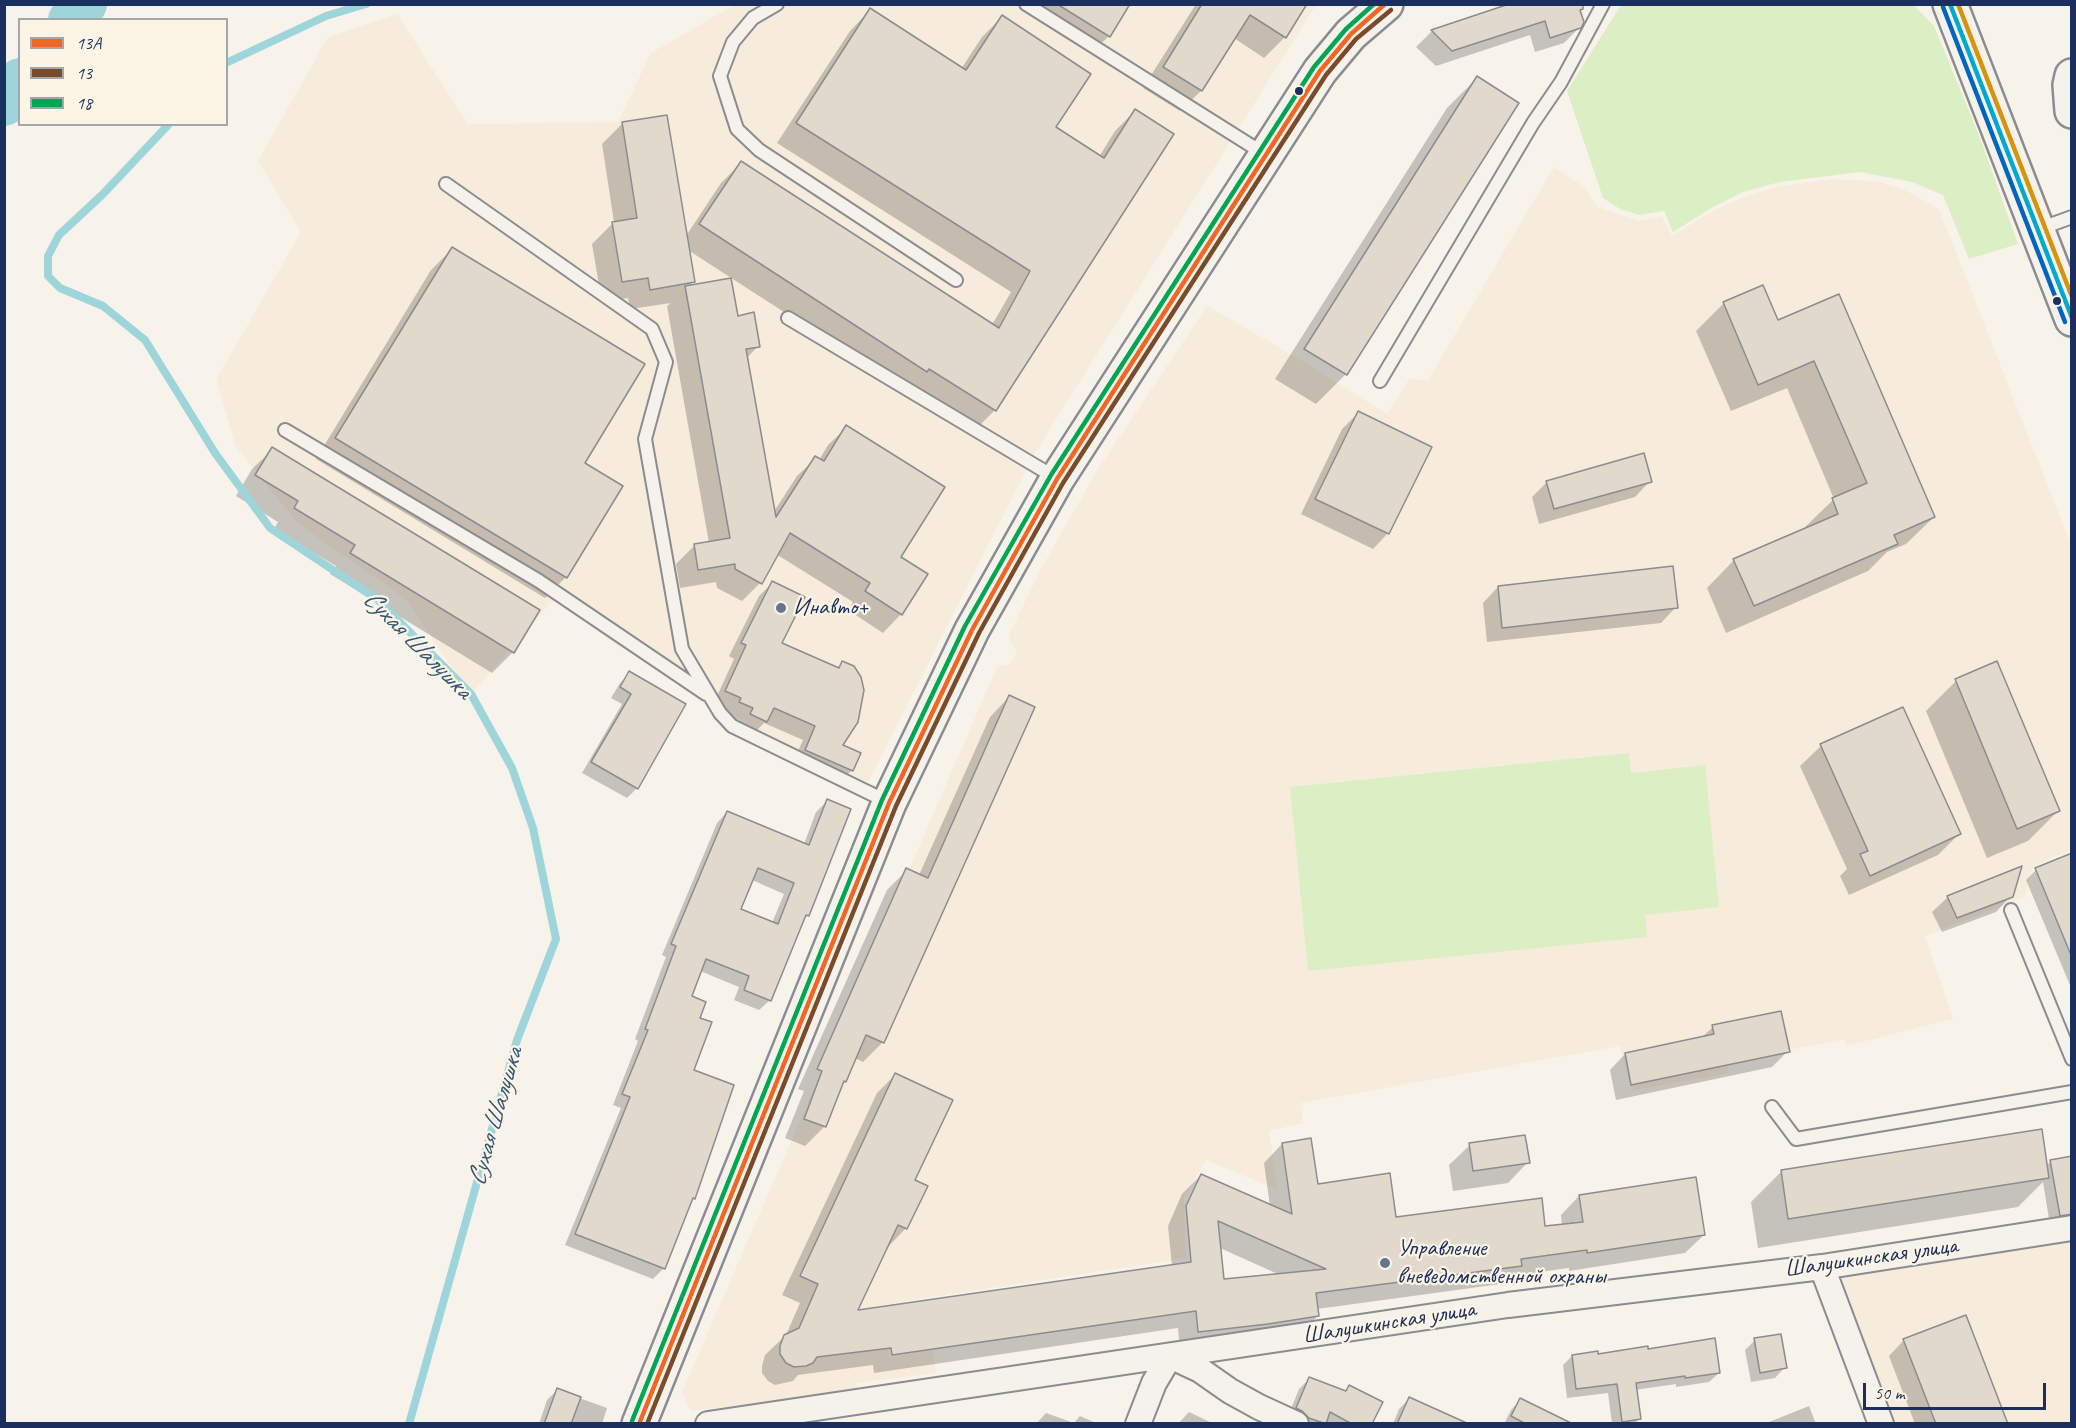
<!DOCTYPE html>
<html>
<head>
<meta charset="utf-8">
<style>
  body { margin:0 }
  #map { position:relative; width:2076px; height:1428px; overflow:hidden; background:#f7f3ea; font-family:Caveat,sans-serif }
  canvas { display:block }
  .frame { position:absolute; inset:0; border:6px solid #1b2f5e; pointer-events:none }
  .legend { position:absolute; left:18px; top:18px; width:210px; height:108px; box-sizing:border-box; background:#fcf5e5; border:2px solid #a2a6af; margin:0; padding:8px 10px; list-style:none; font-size:18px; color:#1b2f5e }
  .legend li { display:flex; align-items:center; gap:12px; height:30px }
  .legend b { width:30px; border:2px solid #a2a6af }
  .scale { position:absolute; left:1863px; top:1383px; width:183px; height:27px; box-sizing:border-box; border:3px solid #1b2f5e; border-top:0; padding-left:8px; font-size:18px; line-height:21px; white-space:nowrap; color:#1b2f5e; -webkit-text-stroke:4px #fcf5e5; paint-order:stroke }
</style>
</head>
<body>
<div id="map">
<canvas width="2076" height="1428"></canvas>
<div class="frame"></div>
<ul class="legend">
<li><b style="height:8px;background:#f26522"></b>13А</li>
<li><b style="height:8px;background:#7a4b2a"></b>13</li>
<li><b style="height:8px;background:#00a651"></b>18</li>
</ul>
<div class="scale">50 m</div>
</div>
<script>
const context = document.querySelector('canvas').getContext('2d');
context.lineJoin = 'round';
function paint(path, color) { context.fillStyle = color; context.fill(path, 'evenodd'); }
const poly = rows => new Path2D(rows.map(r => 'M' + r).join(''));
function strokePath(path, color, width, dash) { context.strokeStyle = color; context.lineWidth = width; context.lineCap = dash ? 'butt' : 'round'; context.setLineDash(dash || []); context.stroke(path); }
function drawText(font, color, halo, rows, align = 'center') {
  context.font = font + ' Caveat,sans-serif'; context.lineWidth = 4.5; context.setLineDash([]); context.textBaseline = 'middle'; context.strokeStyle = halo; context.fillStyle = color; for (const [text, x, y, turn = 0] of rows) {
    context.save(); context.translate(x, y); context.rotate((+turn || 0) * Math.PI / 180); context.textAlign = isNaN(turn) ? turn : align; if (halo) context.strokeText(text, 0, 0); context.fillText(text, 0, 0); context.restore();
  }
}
paint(poly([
  [734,5,1316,5,1035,453,868,782,801,756,615,644,554,599,471,694,404,598,297,523,236,447,216,380,301,232,258,161,328,37,397,14,468,124,618,122,651,53],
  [1554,167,1583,186,1597,207,1639,221,1662,216,1672,236,1713,211,1744,197,1779,186,1834,179,1875,181,1905,190,1939,209,2072,547,2071,850,2032,867,2025,897,1925,936,1953,1019,1846,1046,1845,1039,1728,1062,1728,1073,1632,1091,1620,1046,1301,1103,1303,1123,1269,1131,1278,1190,1206,1160,1184,1198,1186,1258,881,1305,890,1357,933,1350,936,1373,857,1383,857,1393,691,1411,682,1392,998,665,1009,665,1017,653,1008,637,1042,567,1098,469,1207,306,1301,360,1387,414,1409,379,1428,380],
  [2071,1228,2071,1423,1881,1423,1822,1267]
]), '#f7ecdb');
paint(poly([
  [1621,5,1914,5,1934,26,1980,138,2018,244,1969,259,1943,195,1912,182,1860,172,1780,182,1743,192,1713,207,1673,232,1664,211,1639,215,1620,209,1603,198,1567,91],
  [1629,753,1631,773,1705,765,1719,907,1645,915,1647,937,1308,971,1290,787]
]), '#dceec4');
paint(poly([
  [1017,4,1128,4,1109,36,1093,51],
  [1196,4,1305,4,1285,37,1264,58,1234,38,1201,91,1180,111,1143,88],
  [1514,4,1580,27,1564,43,1535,52,1530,35,1436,66,1416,47,1431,32],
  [870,10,961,69,982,37,1002,17,1054,128,1099,157,1115,131,1135,111,995,410,975,430,906,391,688,250,693,282,688,287,737,317,758,346,746,359,773,513,797,476,816,458,819,460,828,445,847,427,899,557,901,614,883,633,848,610,853,602,776,554,760,583,742,601,717,588,716,582,680,588,676,564,695,545,709,543,667,306,671,303,630,309,628,298,602,302,592,244,614,222,602,144,622,124,666,117,686,236,721,183,741,163,992,325,1011,292,777,143,850,31],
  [1477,78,1517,103,1346,374,1316,404,1275,379,1447,108],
  [452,249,583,464,621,487,566,577,545,598,316,459,431,270],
  [1839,296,1934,517,1906,544,1887,552,1868,571,1726,633,1707,588,1734,560,1806,529,1805,527,1834,499,1787,388,1731,411,1696,331,1724,303,1777,322],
  [1358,413,1388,533,1373,549,1301,514,1342,429],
  [273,449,538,610,513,652,492,673,330,574,336,566,274,529,278,522,236,496,252,469],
  [1650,481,1635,497,1539,524,1532,497,1547,482],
  [772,583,780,643,836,669,842,663,841,746,859,754,851,771,838,784,792,764,803,740,764,723,753,734,737,728,740,721,727,715,728,712,713,705,734,659,729,656,759,596],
  [1498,587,1676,607,1661,623,1487,642,1483,603],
  [1996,663,2058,811,2028,841,1987,858,1926,711,1956,681],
  [630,673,684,705,637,788,627,798,582,773,622,704,611,698,620,683],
  [1009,697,883,1042,863,1062,855,1058,841,1084,825,1126,805,1146,785,1138,804,1091,798,1089,887,890,907,870,919,875,990,717],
  [1821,746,1959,834,1938,855,1849,895,1840,876,1847,869,1800,766],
  [827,801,808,915,802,921,770,1000,759,1010,734,1000,739,987,700,971,690,997,698,1019,692,1071,694,1198,690,1201,664,1268,653,1279,565,1245,621,1108,613,1105,638,1041,635,1039,666,957,662,955,717,823,727,812,804,844,816,812],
  [752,880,784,894,772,923,739,910],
  [2072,855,2072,990,2026,880,2036,870],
  [2011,896,1996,912,1942,932,1932,912,1948,897],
  [1713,1027,1788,1051,1772,1067,1616,1100,1610,1070,1625,1054,1701,1038],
  [895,1075,913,1181,906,1228,888,1247,855,1312,1172,1266,1168,1226,1182,1194,1201,1175,1270,1206,1264,1163,1282,1144,1317,1186,1394,1219,1544,1228,1562,1226,1561,1215,1579,1196,1704,1235,1685,1253,1569,1271,1569,1268,1510,1276,1501,1284,1317,1309,1318,1316,1299,1334,1180,1350,1178,1328,874,1373,873,1365,798,1375,793,1381,775,1385,768,1381,762,1373,762,1366,765,1355,786,1335,800,1303,782,1295,877,1093],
  [1220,1248,1280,1275,1223,1281],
  [1470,1145,1528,1162,1508,1183,1453,1191,1449,1165],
  [2072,1158,2072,1215,2049,1219,2043,1182,2018,1207,1758,1248,1751,1202,1781,1172,2046,1166,2051,1161],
  [1755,1340,1785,1367,1775,1378,1751,1382,1745,1350],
  [1904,1340,2006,1424,1915,1424,1889,1356],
  [1647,1350,1719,1373,1709,1382,1676,1387,1676,1384,1635,1390,1639,1419,1634,1424,1612,1424,1608,1393,1567,1398,1563,1365,1572,1356],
  [1309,1379,1344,1392,1349,1386,1371,1424,1294,1424,1287,1419,1299,1389],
  [557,1390,607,1408,602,1424,539,1424,547,1400],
  [1409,1399,1440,1424,1393,1424,1399,1409],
  [1520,1400,1566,1424,1504,1424,1511,1410],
  [1809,1406,1816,1424,1764,1424],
  [1189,1412,1214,1424,1178,1424],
  [1046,1413,1074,1423,1080,1416,1096,1423,1096,1424,1036,1424]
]), '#0003');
strokePath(poly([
  [226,63,326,16,366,4],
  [169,124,103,194,59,235,48,256,48,276,60,288,103,306,145,340,215,453,270,528,378,600,471,694,512,768,533,828,556,939,517,1040,409,1424]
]), '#9ed5da', 8);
strokePath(poly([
  [70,20,85,4],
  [4,104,20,80]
]), '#9ed5da', 44);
const building = poly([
  [1057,4,1130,4,1110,37,1057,4],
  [1202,4,1307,4,1286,38,1250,15,1202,91,1163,67,1202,4],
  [1509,4,1583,4,1583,9,1580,10,1584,22,1581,28,1550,38,1545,21,1452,51,1431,30,1509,4],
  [870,8,966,70,1002,15,1091,74,1056,127,1104,158,1135,109,1174,134,996,411,929,369,927,372,699,224,741,161,999,328,1030,271,796,123,870,8],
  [1477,76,1519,103,1347,375,1304,349,1477,76],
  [667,115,695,282,650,290,648,278,622,282,612,222,637,218,622,122,667,115],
  [452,247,645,364,585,463,623,486,567,578,335,438,452,247],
  [731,278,738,316,754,312,760,347,746,349,776,517,815,456,824,461,846,425,945,487,901,557,928,574,902,615,865,591,870,583,790,533,762,584,735,569,735,564,698,570,694,544,730,538,685,286,731,278],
  [1763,285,1778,320,1839,294,1935,517,1894,535,1898,544,1754,606,1733,559,1838,514,1832,498,1867,483,1814,361,1758,385,1723,302,1763,285],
  [1358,411,1432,447,1389,534,1315,499,1358,411],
  [272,447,540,610,514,653,350,553,355,545,294,508,298,501,255,475,272,447],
  [1644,453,1652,482,1554,509,1546,481,1644,453],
  [1673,566,1678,608,1502,628,1498,586,1673,566],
  [772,581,805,597,782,643,839,668,842,661,854,666,861,677,864,690,858,722,843,745,861,753,853,771,805,750,815,726,774,708,767,722,750,714,753,708,739,702,741,698,725,691,746,645,741,643,772,581],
  [1997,661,2060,811,2017,829,1955,679,1997,661],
  [629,671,686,704,638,789,591,762,631,694,620,687,629,671],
  [1009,695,1035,707,884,1043,866,1035,846,1082,844,1081,826,1127,804,1119,822,1071,817,1069,906,868,928,878,1009,695],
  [1903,707,1961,834,1870,876,1860,854,1868,851,1820,744,1903,707],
  [827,799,851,809,809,916,806,915,771,1001,744,990,749,976,706,959,692,996,706,1002,700,1018,712,1022,694,1070,734,1085,695,1199,693,1198,665,1269,575,1234,630,1097,622,1094,648,1030,645,1029,676,946,671,944,727,811,809,845,827,799],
  [758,868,794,883,778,924,741,909,758,868],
  [2072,853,2072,955,2071,955,2035,868,2072,853],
  [2022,866,2013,897,1957,918,1947,896,2022,866],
  [1781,1011,1790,1052,1631,1085,1625,1053,1714,1034,1712,1025,1781,1011],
  [895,1073,953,1100,915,1180,928,1186,907,1229,898,1225,858,1310,1191,1262,1186,1206,1201,1174,1292,1214,1282,1143,1311,1138,1318,1184,1390,1173,1396,1217,1542,1198,1545,1226,1583,1222,1579,1195,1696,1177,1705,1235,1587,1253,1587,1250,1521,1259,1522,1266,1316,1293,1319,1316,1268,1324,1198,1332,1196,1311,892,1355,891,1348,817,1357,813,1363,806,1366,794,1367,786,1363,780,1354,780,1346,784,1335,799,1328,818,1284,800,1276,895,1073],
  [1218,1221,1326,1269,1224,1279,1218,1221],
  [2042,1129,2049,1178,1788,1219,1781,1170,2042,1129],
  [1525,1135,1530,1163,1473,1171,1469,1143,1525,1135],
  [2072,1156,2072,1214,2060,1216,2050,1160,2072,1156],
  [1966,1315,2008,1424,1936,1424,1903,1339,1966,1315],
  [1781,1334,1787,1368,1760,1373,1754,1338,1781,1334],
  [1715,1338,1720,1373,1685,1378,1685,1376,1636,1383,1641,1419,1622,1422,1617,1384,1576,1389,1572,1355,1598,1351,1598,1354,1648,1346,1648,1349,1715,1338],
  [1309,1377,1346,1391,1349,1385,1383,1402,1372,1424,1352,1424,1330,1412,1326,1424,1309,1418,1302,1411,1296,1408,1309,1377],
  [557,1388,581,1397,571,1424,544,1424,557,1388],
  [1409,1397,1469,1424,1397,1424,1409,1397],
  [1520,1398,1573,1424,1526,1424,1511,1416,1520,1398]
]);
paint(building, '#e2d9cd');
strokePath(building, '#8a8c91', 1.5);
const lane = poly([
  [777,4,753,18,733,42,720,76,737,129,759,150,956,280],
  [1026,4,1266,155],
  [446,184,652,329,666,362,645,439,682,649,720,713,732,726,888,802],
  [2039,229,2072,217],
  [788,318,1056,478],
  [1380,381,1533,123,1561,82,1603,4],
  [285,430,539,581,706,694],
  [2011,910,2072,1059],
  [1772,1107,1796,1139,2072,1092]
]);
const street = poly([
  [1822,1267,1881,1424],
  [708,1424,1508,1305,1822,1267,2072,1228],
  [1138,1424,1154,1383,1170,1356,1200,1370,1230,1391,1259,1407,1296,1424]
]);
const secondary = poly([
  [1950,4,2072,319],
  [2072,76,2070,85,2072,111],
  [639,1424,889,803,972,630,1057,479,1320,71,1351,34,1386,4]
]);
strokePath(lane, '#8a8c91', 16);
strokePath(street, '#8a8c91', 28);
strokePath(secondary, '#8a8c91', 38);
strokePath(lane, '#f5f2ec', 12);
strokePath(street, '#f5f2ec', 24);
strokePath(secondary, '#f5f2ec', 33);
strokePath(poly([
  [639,1424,889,803,972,630,1057,479,1320,71,1351,34,1385,4]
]), '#f26522', 4.5);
strokePath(poly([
  [647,1424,896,806,979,633,1063,483,1326,75,1356,39,1391,10]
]), '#7a4b2a', 4.5);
strokePath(poly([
  [632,1421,882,800,965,626,1051,475,1314,67,1346,29,1374,4]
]), '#00a651', 4.5);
strokePath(poly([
  [1950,4,2072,318]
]), '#00a9ce', 4.5);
strokePath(poly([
  [1943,7,2065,322]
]), '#0065bd', 4.5);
strokePath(poly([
  [1958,4,2072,297]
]), '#d6940e', 4.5);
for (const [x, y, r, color] of [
  [1299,91,5,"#1b2f5e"],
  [2057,301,5,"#1b2f5e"],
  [781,608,6,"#68748f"],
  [1385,1263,6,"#68748f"]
]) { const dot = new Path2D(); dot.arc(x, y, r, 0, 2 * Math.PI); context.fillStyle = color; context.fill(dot); strokePath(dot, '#fcf5e5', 2); }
drawText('24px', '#1b2f5e', '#fcf5e5', [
  ["Инавто+",793,608],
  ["Управление",1397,1249],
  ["вневедомственной охраны",1397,1277]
], 'left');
drawText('24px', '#1b2f5e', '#fcf5e5', [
  ["Шалушкинская улица",1871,1258,-8],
  ["Шалушкинская улица",1389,1323,-9]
]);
drawText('italic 26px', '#32557b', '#fcf5e5', [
  ["Сухая Шалушка",417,645,45],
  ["Сухая Шалушка",496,1117,-74]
]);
</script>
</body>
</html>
